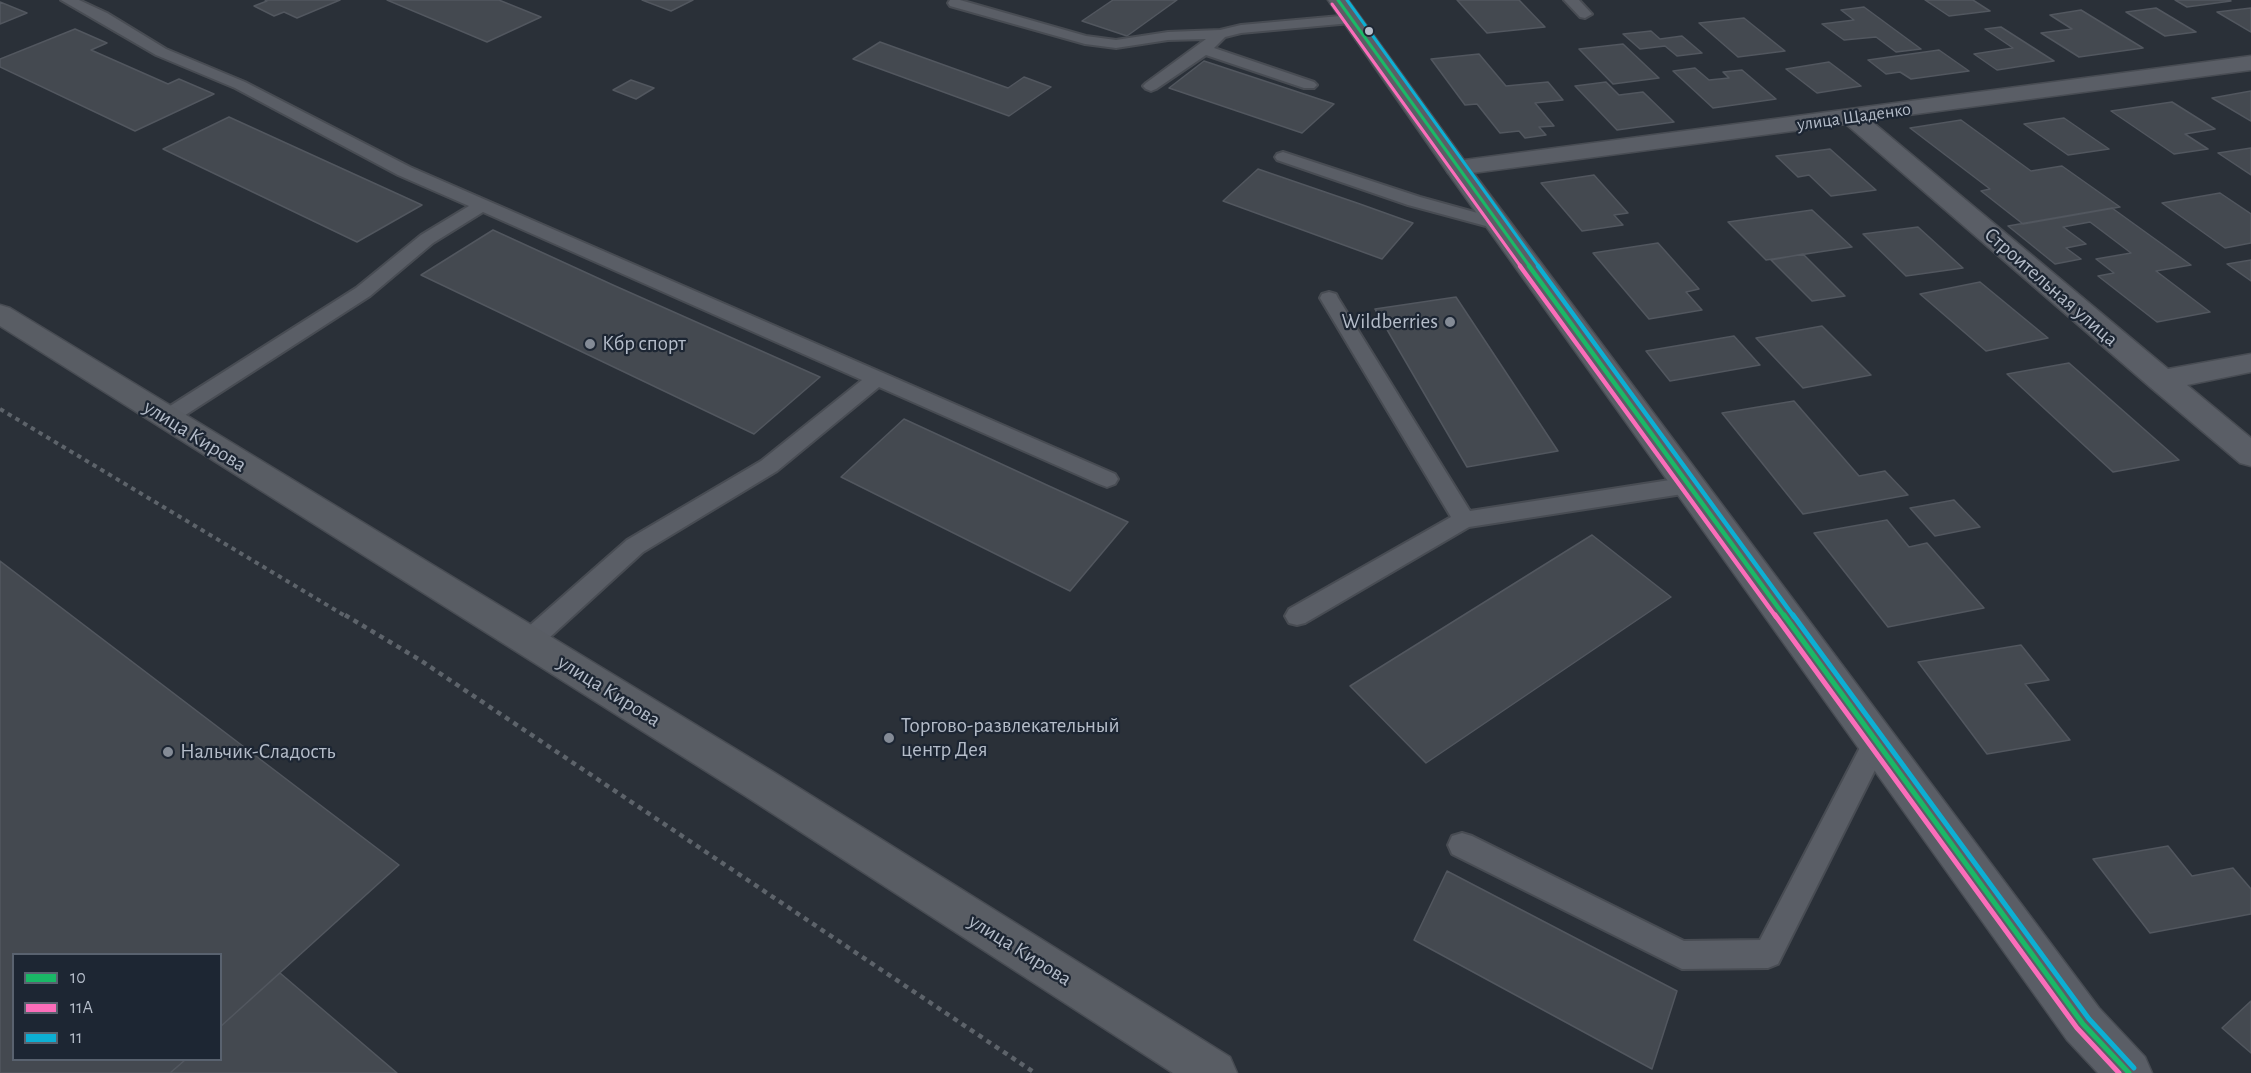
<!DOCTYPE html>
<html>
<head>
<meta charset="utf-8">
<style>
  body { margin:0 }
  #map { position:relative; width:2251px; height:1073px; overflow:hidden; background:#2a3038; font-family:"Alegreya Sans",sans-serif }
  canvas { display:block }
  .legend { position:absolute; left:12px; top:953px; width:210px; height:108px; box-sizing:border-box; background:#1d2633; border:2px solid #59626f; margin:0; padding:8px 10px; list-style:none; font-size:18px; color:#b4bcc9 }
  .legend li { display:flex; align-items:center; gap:12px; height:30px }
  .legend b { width:30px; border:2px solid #59626f }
</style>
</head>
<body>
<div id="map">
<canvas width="2251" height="1073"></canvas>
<ul class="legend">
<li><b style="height:8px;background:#1ab867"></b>10</li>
<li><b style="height:8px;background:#fb6dba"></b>11А</li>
<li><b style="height:8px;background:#0dafd3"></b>11</li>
</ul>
</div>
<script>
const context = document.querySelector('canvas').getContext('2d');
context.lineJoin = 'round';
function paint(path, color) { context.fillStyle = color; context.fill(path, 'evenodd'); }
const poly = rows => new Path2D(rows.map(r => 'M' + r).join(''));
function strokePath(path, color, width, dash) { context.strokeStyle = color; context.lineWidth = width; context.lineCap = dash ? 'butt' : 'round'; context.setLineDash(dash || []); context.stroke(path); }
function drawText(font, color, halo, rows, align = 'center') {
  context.font = font + ' "Alegreya Sans",sans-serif'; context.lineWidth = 4.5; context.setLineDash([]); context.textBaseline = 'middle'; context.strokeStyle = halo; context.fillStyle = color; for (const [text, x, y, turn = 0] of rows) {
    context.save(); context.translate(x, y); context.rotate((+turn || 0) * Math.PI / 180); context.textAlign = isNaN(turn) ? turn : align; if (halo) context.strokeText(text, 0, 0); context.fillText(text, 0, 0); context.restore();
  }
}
const building = poly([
  [265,0,340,0,297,18,284,12,274,16,254,6,267,1,265,0],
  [387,0,499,0,541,17,487,42,387,0],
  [642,0,693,0,671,11,642,0],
  [1113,0,1177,0,1127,36,1082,21,1113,0],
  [1457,0,1519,0,1545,27,1487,33,1457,0],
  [1925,0,1973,0,1990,11,1949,16,1925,0],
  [2175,0,2229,0,2231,1,2187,7,2175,0],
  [0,2,27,13,0,24,0,2],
  [1864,7,1921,49,1896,52,1876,37,1844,40,1822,24,1854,20,1841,10,1864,7],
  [2156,8,2196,32,2165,36,2126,12,2156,8],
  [2251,8,2251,32,2217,12,2251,8],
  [2081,10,2143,48,2079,57,2041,33,2072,29,2050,15,2081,10],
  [1744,18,1785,51,1738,57,1699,23,1744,18],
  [2001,27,2054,61,1997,70,1974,54,2013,48,1985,29,2001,27],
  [75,29,107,43,91,50,168,84,179,79,214,94,135,131,0,67,0,59,75,29],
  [1651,31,1660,39,1682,36,1702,53,1677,56,1665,46,1640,49,1623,34,1651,31],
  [880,42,1008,88,1024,77,1051,87,1009,116,853,59,880,42],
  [1623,44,1659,78,1613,84,1579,49,1623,44],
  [1939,50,1969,71,1911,79,1900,72,1886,74,1868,60,1939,50],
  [1479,54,1506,86,1548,82,1563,100,1535,103,1554,126,1539,127,1546,135,1525,138,1519,131,1500,133,1477,104,1465,105,1431,59,1479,54],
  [1204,61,1289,89,1334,104,1302,133,1169,88,1204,61],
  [1829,62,1861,86,1817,93,1786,69,1829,62],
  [1695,68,1709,80,1729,78,1723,72,1742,70,1776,99,1713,108,1673,71,1695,68],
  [631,80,654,88,636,99,613,90,631,80],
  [1606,82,1619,95,1643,92,1674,122,1617,130,1575,86,1606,82],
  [2251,91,2251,121,2212,98,2251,91],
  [2172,102,2215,129,2185,134,2208,149,2174,154,2111,111,2172,102],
  [229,117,275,138,422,205,357,242,163,149,229,117],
  [2064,118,2109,149,2068,155,2024,124,2064,118],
  [1961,120,2031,171,2062,166,2120,207,2023,224,1981,191,1990,189,1910,128,1961,120],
  [2251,148,2251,175,2218,153,2251,148],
  [1830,149,1876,190,1831,196,1809,175,1798,177,1776,156,1830,149],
  [1258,169,1360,204,1413,223,1382,259,1223,201,1258,169],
  [1594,175,1628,213,1614,215,1623,225,1582,231,1541,183,1594,175],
  [2220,193,2251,214,2251,243,2225,248,2162,203,2220,193],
  [2112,208,2191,265,2156,271,2210,312,2157,322,2098,276,2114,273,2096,259,2131,253,2090,222,2063,227,2086,244,2066,248,2081,259,2055,264,2008,226,2112,208],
  [1812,210,1852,247,1766,260,1728,222,1812,210],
  [1918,227,1963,268,1906,276,1863,234,1918,227],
  [493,230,613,285,820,377,754,434,421,275,493,230],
  [1658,243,1699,289,1686,292,1702,310,1649,319,1593,253,1658,243],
  [1803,254,1845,296,1812,301,1771,260,1803,254],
  [2251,260,2251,281,2227,264,2251,260],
  [1980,282,2048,338,1986,351,1920,294,1980,282],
  [1456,297,1558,451,1467,467,1375,309,1456,297],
  [1822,326,1871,375,1803,388,1756,338,1822,326],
  [1734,336,1760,365,1670,381,1646,351,1734,336],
  [2069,363,2179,460,2113,472,2007,374,2069,363],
  [1794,401,1859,476,1885,471,1908,495,1803,514,1722,413,1794,401],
  [904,419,1049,486,1128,522,1070,591,841,477,904,419],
  [1954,500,1980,527,1935,536,1910,508,1954,500],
  [1887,520,1909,547,1927,543,1984,608,1888,627,1814,533,1887,520],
  [1592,535,1671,597,1426,763,1350,686,1592,535],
  [0,561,399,865,220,1027,220,954,14,954,14,1060,185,1060,170,1073,0,1073,0,561],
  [2021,645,2049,680,2025,684,2070,740,1987,754,1918,662,2021,645],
  [2168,846,2192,876,2233,868,2251,889,2251,914,2150,933,2093,859,2168,846],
  [1447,871,1677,991,1652,1069,1414,940,1447,871],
  [280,973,397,1073,170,1073,185,1060,220,1060,220,1027,280,973],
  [2251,1001,2251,1053,2222,1028,2251,1001]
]);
paint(building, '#444950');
strokePath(building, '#52575f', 1.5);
const service = poly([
  [61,0,79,0,107,13,166,49,245,82,410,167,1115,474,1118,479,1115,484,1107,487,1099,484,879,387,777,471,643,552,538,648,529,651,520,648,517,641,520,634,627,540,761,461,862,380,483,212,433,243,370,296,173,423,166,425,159,423,156,418,159,413,356,288,421,235,469,206,398,175,235,88,156,55,61,0],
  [950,0,960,0,1086,36,1116,40,1168,32,1220,30,1241,25,1351,15,1358,19,1351,23,1241,33,1225,37,1214,48,1314,82,1317,85,1314,88,1304,88,1206,55,1156,89,1151,91,1146,89,1143,86,1146,83,1206,39,1168,40,1116,48,1085,44,950,6,948,3,950,0],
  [1564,0,1579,0,1592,14,1585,18,1580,17,1564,0],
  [1283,152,1420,197,1503,220,1506,224,1503,228,1497,229,1408,205,1277,160,1275,157,1277,154,1283,152],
  [1329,292,1336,294,1338,298,1470,511,1689,477,1697,480,1700,485,1697,490,1689,493,1469,527,1305,623,1297,625,1289,623,1285,616,1289,609,1451,517,1320,298,1322,294,1329,292],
  [1876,731,1885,734,1889,742,1778,964,1768,968,1682,969,1452,854,1448,845,1452,836,1462,833,1472,836,1684,941,1760,940,1867,734,1876,731]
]);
const minor = poly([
  [2251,56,2251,70,1870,120,2168,369,2251,354,2251,372,2187,385,2251,438,2251,466,2240,463,2150,387,1846,124,1457,175,1448,173,1445,168,1448,163,1457,161,2251,56]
]);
const tertiary = poly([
  [1328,0,1348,0,1466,163,2099,1008,2145,1057,2152,1073,2098,1073,2067,1040,1448,173,1328,0]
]);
const secondary = poly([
  [0,305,10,308,775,773,1230,1057,1237,1073,1173,1073,747,797,0,326,0,305]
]);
strokePath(service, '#484c53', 4);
strokePath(minor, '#484c53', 3);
strokePath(tertiary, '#484c53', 3);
strokePath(secondary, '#484c53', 3);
strokePath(poly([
  [0,409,347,617]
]), '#5d636a', 4, [4.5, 4.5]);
strokePath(poly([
  [345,615,420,660,1035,1073]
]), '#5d636a', 4.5, [5, 5]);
paint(service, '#5a5e66');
paint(minor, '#5a5e66');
paint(tertiary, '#5a5e66');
paint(secondary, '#595d64');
strokePath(poly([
  [1338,0,1530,267]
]), '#1ab867', 3);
strokePath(poly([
  [1529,266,1785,617]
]), '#1ab867', 4.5);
strokePath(poly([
  [1784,615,2083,1024,2129,1073]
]), '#1ab867', 5);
strokePath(poly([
  [1332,4,1521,267]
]), '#fb6dba', 3);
strokePath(poly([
  [1520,266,1776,617]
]), '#fb6dba', 4.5);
strokePath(poly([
  [1775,615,2077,1028,2119,1073]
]), '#fb6dba', 5);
strokePath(poly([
  [1347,0,1539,267]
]), '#0dafd3', 3);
strokePath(poly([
  [1538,266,1794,617]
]), '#0dafd3', 4.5);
strokePath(poly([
  [1793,615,2089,1019,2134,1068]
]), '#0dafd3', 5);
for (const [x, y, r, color] of [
  [1369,31,5,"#b4bcc9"],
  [1450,322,6,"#848b96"],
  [590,344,6,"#848b96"],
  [889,738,6,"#848b96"],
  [168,752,6,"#848b96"]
]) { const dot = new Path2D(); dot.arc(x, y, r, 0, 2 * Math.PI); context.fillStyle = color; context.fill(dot); strokePath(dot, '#1d2633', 2); }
drawText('18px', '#b4bcc9', '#1d2633', [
  ["улица Щаденко",1854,117,-8]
]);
drawText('21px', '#b4bcc9', '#1d2633', [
  ["Строительная улица",2051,287,41],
  ["улица Кирова",195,436,32],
  ["улица Кирова",609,691,32],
  ["улица Кирова",1020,950,32]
]);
drawText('21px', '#b4bcc9', '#1d2633', [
  ["Wildberries",1438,322,"right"],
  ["Кбр спорт",602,344],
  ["Торгово-развлекательный",901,726],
  ["центр Дея",901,750],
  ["Нальчик-Сладость",180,752]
], 'left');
</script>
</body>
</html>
